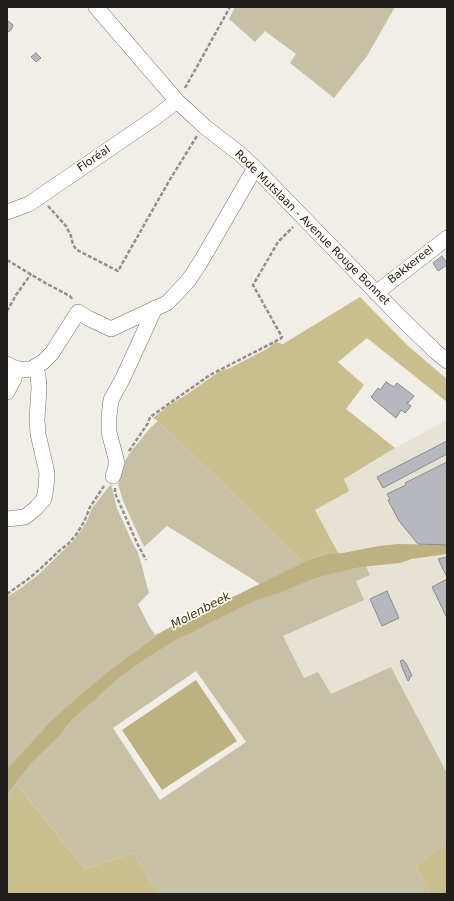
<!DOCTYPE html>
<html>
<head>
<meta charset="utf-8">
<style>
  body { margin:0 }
  #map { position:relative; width:454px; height:901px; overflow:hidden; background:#f0eee7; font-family:"DejaVu Sans",sans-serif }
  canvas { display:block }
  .frame { position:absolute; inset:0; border:8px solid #1f1e1b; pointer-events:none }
</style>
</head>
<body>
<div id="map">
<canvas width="454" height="901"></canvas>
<div class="frame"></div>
</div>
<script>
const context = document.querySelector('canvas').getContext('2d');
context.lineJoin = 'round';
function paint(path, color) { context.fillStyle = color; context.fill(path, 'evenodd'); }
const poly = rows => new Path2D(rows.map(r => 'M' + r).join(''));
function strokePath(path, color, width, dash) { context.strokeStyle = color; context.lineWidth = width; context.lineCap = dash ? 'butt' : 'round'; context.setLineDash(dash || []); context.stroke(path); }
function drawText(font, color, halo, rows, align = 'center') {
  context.font = font + ' "DejaVu Sans",sans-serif'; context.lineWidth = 3; context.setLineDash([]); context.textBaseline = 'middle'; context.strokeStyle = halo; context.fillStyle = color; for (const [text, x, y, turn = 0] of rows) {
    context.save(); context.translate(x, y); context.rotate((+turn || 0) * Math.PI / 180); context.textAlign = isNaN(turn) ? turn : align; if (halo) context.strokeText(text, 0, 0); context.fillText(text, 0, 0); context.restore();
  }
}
paint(poly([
  [447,420,447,773,391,667,331,694,304,679,283,636,364,600,341,560,315,510,348,491,344,480,395,448]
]), '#e6e2d4');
paint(poly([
  [235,7,395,7,367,56,334,98,290,63,296,54,265,31,255,42,229,19],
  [158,421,304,563,326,551,339,571,362,557,370,575,356,581,364,600,283,636,304,678,318,672,331,694,391,667,447,773,447,842,416,866,431,894,159,894,133,853,85,869,19,787,7,800,7,597,21,588,39,574,75,539,86,523,92,508,111,484,117,508,134,546,138,552,149,593,138,604,148,624,155,635,260,584,167,526,144,547,123,501,118,484,122,467,129,454,150,428],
  [196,671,246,742,160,800,113,728]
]), '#c8c0a4');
paint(poly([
  [360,297,407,345,447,379,447,402,367,338,338,362,364,385,346,409,395,448,344,479,349,491,315,510,346,568,339,571,326,551,304,563,158,421,153,418,169,405,186,395,220,371,230,368,267,349,275,342,283,344],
  [18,786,85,869,133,853,159,894,7,894,7,800],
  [447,842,447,894,431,894,416,866]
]), '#cabd8e');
paint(poly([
  [398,544,447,545,447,554,411,559,400,563,360,567,330,574,312,579,286,590,270,596,265,597,254,601,213,621,195,631,177,639,148,657,117,679,93,701,73,718,59,736,32,762,7,794,7,770,50,722,75,700,108,672,165,630,309,560,328,554,343,553,379,546],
  [196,680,237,741,162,790,122,730]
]), '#bdb081');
const building = poly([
  [7,20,13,25,12,28,10,31,7,32,7,20],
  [36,53,41,58,36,62,31,57,36,53],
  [442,256,447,263,447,265,438,271,433,263,442,256],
  [386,382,394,387,397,383,414,396,408,403,407,402,407,403,411,406,405,413,401,410,396,418,373,399,373,398,371,397,378,388,380,390,386,382],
  [447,441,447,454,383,488,377,477,447,441],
  [447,462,447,545,418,544,399,521,388,500,390,499,387,494,406,485,405,483,447,462],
  [447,557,447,577,438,559,447,557],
  [447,579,447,618,432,587,447,579],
  [387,591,399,618,382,626,370,599,387,591],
  [403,660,405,663,406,663,412,676,409,677,410,679,408,681,401,665,402,665,400,661,403,660]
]);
paint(building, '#b7b7be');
strokePath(building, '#8b8a91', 1);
const minor = poly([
  [96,7,177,101,189,112,205,127,240,154,255,168,401,318,436,352,447,361],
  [7,212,29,204,156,117,177,101],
  [376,293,447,238],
  [7,364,12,367,22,370,31,369,43,362,52,353,78,312,88,318,111,329,128,321,167,303,188,281,200,263,255,168],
  [7,392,14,379,16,368],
  [113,476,117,463,109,432,109,416,111,400,123,378,155,308],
  [7,519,25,517,35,509,44,499,46,487,47,473,38,434,37,420,39,387,38,375,35,367]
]);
strokePath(minor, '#716f69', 16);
strokePath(poly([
  [185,88,230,7],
  [48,206,66,226,71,236,73,245,77,250,112,268,118,271,169,181,197,136],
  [7,260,47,284,70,296,73,300],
  [7,311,16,295,31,274],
  [129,451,148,423,150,417,210,375,280,339,282,337,253,285,278,242,293,227],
  [115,488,115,493,137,543,146,560],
  [7,594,27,580,39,570,59,551,68,544,76,535,84,522,90,507,104,486]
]), '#92908b', 2.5, [4, 2]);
strokePath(minor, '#fff', 15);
drawText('11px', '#1f1e1b', '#fefcf4', [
  ["Floréal",94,159,-34],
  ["Rode Mutslaan - Avenue Rouge Bonnet",312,228,45],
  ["Bakkereel",411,265,-38]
]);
drawText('italic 12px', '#433913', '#fefcf4', [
  ["Molenbeek",201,611,-28]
]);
</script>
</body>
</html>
